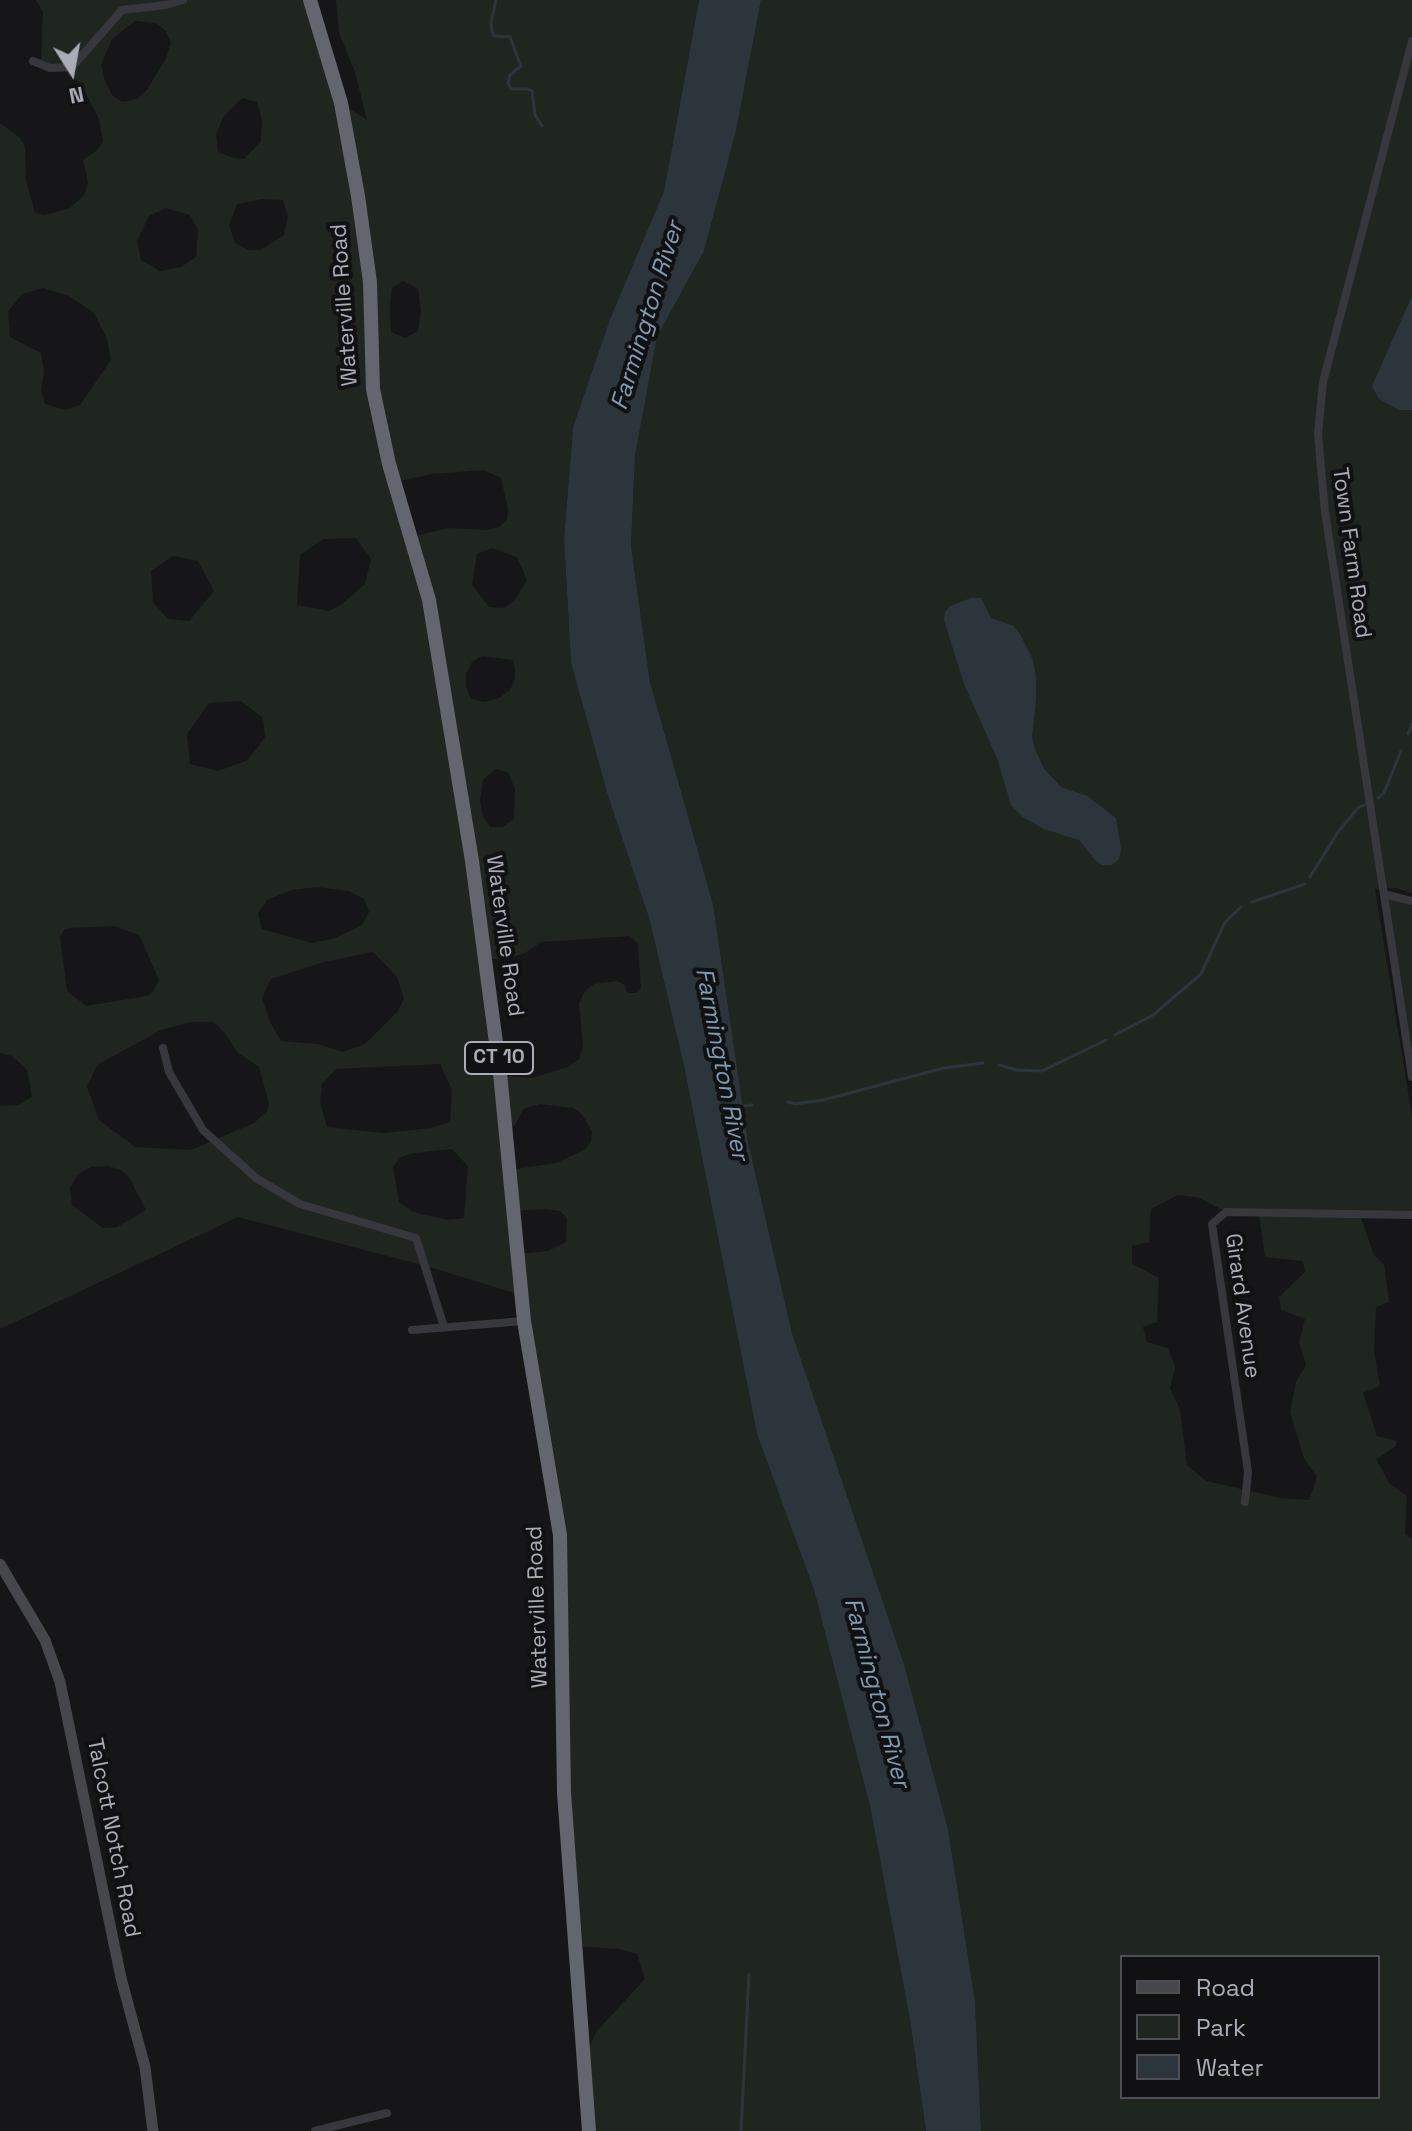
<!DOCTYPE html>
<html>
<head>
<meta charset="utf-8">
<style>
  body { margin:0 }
  #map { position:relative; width:1412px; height:2131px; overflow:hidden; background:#161618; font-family:"Space Grotesk",sans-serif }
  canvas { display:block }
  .legend { position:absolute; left:1120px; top:1955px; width:260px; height:144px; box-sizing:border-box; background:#111113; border:2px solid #4d4f55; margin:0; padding:10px 14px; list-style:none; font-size:24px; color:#a8adb8 }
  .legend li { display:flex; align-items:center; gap:16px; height:40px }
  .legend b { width:40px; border:2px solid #4d4f55 }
  .north { position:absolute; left:32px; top:32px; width:80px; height:80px; -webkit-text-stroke:6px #111113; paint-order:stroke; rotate:169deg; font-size:22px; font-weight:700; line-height:32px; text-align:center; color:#a8adb8 }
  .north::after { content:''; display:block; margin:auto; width:28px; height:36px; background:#a8adb8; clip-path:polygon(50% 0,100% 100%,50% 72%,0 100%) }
</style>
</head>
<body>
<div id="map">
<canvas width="1412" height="2131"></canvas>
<ul class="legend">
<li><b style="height:10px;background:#45474d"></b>Road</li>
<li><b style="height:22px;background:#1e261f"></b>Park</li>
<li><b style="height:22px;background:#2c353c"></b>Water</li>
</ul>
<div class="north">N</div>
</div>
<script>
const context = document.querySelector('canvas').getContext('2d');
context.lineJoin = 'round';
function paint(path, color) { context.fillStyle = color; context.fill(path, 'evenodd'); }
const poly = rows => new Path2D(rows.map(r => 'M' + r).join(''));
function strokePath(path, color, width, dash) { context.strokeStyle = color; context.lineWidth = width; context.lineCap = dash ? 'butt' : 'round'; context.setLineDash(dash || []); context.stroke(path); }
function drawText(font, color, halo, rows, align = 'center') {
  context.font = font + ' "Space Grotesk",sans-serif'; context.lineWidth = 8; context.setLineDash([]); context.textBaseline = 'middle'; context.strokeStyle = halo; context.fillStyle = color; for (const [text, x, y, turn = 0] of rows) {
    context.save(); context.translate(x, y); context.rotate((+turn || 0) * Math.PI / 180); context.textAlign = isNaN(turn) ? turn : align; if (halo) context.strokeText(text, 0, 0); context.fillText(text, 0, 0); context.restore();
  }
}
paint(poly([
  [36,0,310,0,341,103,367,120,355,72,339,33,336,0,699,0,664,191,610,319,573,427,564,539,571,663,608,796,649,918,684,1066,757,1434,814,1590,870,1806,910,2020,926,2131,589,2131,585,2057,596,2032,645,1979,637,1954,619,1949,576,1946,560,1535,521,1295,426,1266,238,1217,0,1329,0,1106,18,1105,32,1097,27,1070,12,1056,0,1053,0,123,20,138,25,147,26,180,35,213,45,215,70,208,84,196,88,183,83,160,96,151,103,142,99,119,81,84,63,69,41,60,43,12],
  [135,21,156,23,166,31,171,43,166,58,147,90,137,99,122,102,112,95,105,81,101,65,112,39],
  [242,98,257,102,262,120,261,141,244,159,233,158,218,152,216,134,224,116],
  [262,199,283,200,288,216,284,235,261,250,248,250,235,243,229,225,237,204],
  [166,208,190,215,198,230,196,257,181,267,160,271,141,260,137,241,149,216],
  [403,281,418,289,421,311,418,331,405,338,391,332,390,307,392,288],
  [43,288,69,296,94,313,107,339,111,360,80,405,65,410,45,404,41,390,44,371,41,353,10,337,8,312,22,294],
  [483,470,501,478,508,510,507,520,499,527,487,530,448,528,411,537,395,482,432,474],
  [356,538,371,559,365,584,341,605,329,611,297,605,300,555,323,539],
  [492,548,517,557,527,580,514,601,504,608,489,607,472,585,477,554],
  [173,556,198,561,214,591,189,621,168,619,153,602,151,571],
  [482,656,513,660,515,669,515,679,510,690,499,698,485,702,471,699,466,687,466,674,472,662],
  [241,701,263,718,265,737,248,760,218,771,190,764,187,734,209,703],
  [495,769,508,772,515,789,514,819,502,827,490,827,483,817,480,800,483,780],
  [317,887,348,891,364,899,369,912,362,925,335,938,312,943,262,929,258,914,267,900,292,890],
  [114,926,139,935,159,980,153,992,147,996,86,1006,67,991,60,937,64,930,71,928],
  [630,936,638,944,641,987,636,993,630,993,626,991,625,985,617,981,594,984,586,990,579,1003,583,1046,579,1059,568,1067,532,1078,501,1076,486,959,507,959,525,953,541,942],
  [373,952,397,977,404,999,397,1012,365,1044,343,1052,318,1044,281,1041,270,1022,262,998,271,979,324,962],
  [191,1022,214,1022,226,1034,237,1052,259,1067,269,1104,267,1111,254,1123,191,1150,135,1147,99,1120,87,1087,97,1065,161,1030],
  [440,1064,452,1090,450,1122,431,1128,383,1133,327,1127,320,1102,322,1084,336,1069],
  [540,1104,573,1108,582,1114,592,1132,591,1142,584,1150,556,1163,509,1170,506,1131,515,1125,523,1109],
  [452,1149,468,1166,464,1218,448,1220,413,1212,399,1202,393,1167,401,1157,414,1153],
  [108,1166,121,1170,129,1177,146,1210,117,1227,103,1228,72,1205,70,1188,77,1175,91,1167],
  [546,1209,560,1211,567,1218,566,1242,548,1251,517,1254,513,1211],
  [761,0,1412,0,1412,893,1396,888,1375,889,1412,1116,1412,1215,1360,1215,1374,1255,1384,1264,1389,1302,1376,1307,1374,1351,1380,1386,1363,1393,1377,1436,1397,1441,1395,1447,1376,1459,1389,1483,1407,1496,1405,1534,1412,1539,1412,2131,981,2131,975,2001,948,1829,904,1664,792,1333,748,1142,713,904,650,682,631,546,635,456,657,337,704,251,736,131],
  [1178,1195,1200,1198,1226,1212,1259,1213,1265,1257,1303,1261,1305,1272,1279,1297,1281,1310,1305,1319,1299,1342,1306,1365,1296,1382,1290,1412,1304,1458,1317,1477,1309,1500,1281,1498,1206,1481,1187,1465,1180,1410,1170,1388,1175,1367,1168,1348,1147,1342,1143,1327,1157,1322,1159,1278,1132,1264,1132,1246,1149,1242,1151,1209],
  [1122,1957,1378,1957,1378,2097,1122,2097],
  [1384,894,1412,901,1412,1059]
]), '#1e261f');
paint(poly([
  [699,0,761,0,736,131,704,251,657,337,635,456,631,546,650,682,713,904,748,1142,792,1333,904,1664,948,1829,975,2001,981,2131,926,2131,910,2020,870,1806,814,1590,757,1434,684,1066,649,918,608,796,571,663,564,539,573,427,610,319,664,191],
  [1412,296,1412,410,1399,410,1379,399,1372,386],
  [971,598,981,598,991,618,1014,626,1020,634,1033,660,1036,677,1036,700,1032,737,1035,750,1045,770,1061,787,1087,796,1116,818,1121,849,1119,859,1112,865,1102,865,1096,861,1079,840,1044,829,1024,818,1011,805,997,758,964,684,944,620,945,612,950,606]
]), '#2c353c');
strokePath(poly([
  [496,0,491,23,492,32,494,36,510,37,521,66,510,75,508,83,511,89,528,89,532,91,535,115,542,126],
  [1408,734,1412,724],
  [1378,798,1384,793,1401,751],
  [1310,877,1338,832,1358,808,1364,805],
  [1252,902,1305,884],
  [1115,1035,1153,1015,1201,974,1225,922,1241,907],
  [999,1065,1017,1070,1042,1071,1106,1040],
  [788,1102,795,1104,823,1100,944,1068,983,1063],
  [740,1106,752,1105],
  [741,2131,749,1974]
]), '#2c353c', 3);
strokePath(poly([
  [1412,41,1323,382,1318,434,1325,512,1412,1077],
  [33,61,50,68,72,67,122,10,166,5,183,0],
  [1384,894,1412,901],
  [163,1048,169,1072,203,1130,256,1178,300,1204,416,1238,444,1327],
  [412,1330,524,1321],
  [1245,1502,1248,1472,1212,1224,1226,1212,1412,1215],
  [315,2131,387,2113]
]), '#37383d', 8);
strokePath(poly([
  [0,1564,45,1640,60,1682,121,1978,145,2067,153,2131]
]), '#45474d', 11);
strokePath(poly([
  [310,0,341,103,358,196,370,282,373,389,389,464,429,600,472,861,500,1073,524,1321,560,1535,564,1793,589,2131]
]), '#63666e', 14);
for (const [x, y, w] of [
  [499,1058,68]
]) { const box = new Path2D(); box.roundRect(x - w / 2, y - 16, w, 32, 6); context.fillStyle = '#111113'; context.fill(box); strokePath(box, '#a8adb8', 2); }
drawText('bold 20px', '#a8adb8', null, [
  ["CT 10",499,1058]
]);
drawText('22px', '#a8adb8', '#111113', [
  ["Waterville Road",345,305,-94],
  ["Town Farm Road",1351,553,82],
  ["Waterville Road",504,936,82],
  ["Girard Avenue",1242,1306,82],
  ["Waterville Road",538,1607,-92],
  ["Talcott Notch Road",113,1838,79]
]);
drawText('italic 24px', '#7f9bb3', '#111113', [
  ["Farmington River",648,316,-73],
  ["Farmington River",721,1064,79],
  ["Farmington River",876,1693,75]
]);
</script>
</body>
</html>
